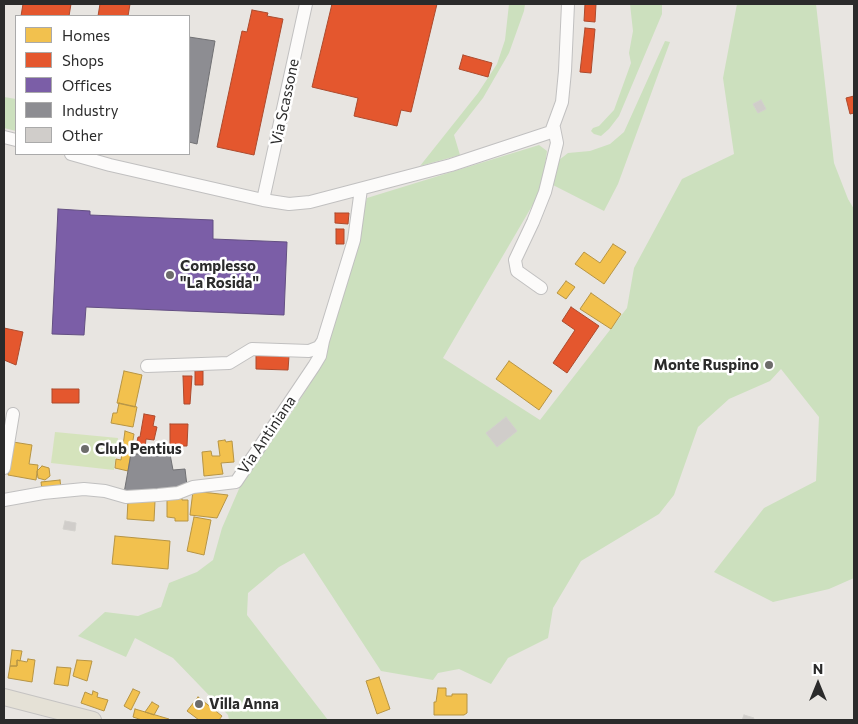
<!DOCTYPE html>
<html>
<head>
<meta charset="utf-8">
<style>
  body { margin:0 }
  #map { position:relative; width:858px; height:724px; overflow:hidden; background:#e8e5e1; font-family:Commissioner,sans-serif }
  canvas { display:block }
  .frame { position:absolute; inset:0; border:5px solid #2b2b2b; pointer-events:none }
  .legend { position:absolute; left:15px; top:15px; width:175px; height:140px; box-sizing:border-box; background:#fff; border:1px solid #aaa; margin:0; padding:6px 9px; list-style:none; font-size:15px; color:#2b2b2b }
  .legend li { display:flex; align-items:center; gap:10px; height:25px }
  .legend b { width:25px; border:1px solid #aaa }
  .north { position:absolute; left:793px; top:659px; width:50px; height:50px; -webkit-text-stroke:4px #fff; paint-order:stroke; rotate:0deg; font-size:14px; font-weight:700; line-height:20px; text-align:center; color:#2b2b2b }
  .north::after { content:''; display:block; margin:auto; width:18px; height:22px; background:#2b2b2b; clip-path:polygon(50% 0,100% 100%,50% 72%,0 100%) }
</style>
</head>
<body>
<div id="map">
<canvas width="858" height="724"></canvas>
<div class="frame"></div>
<ul class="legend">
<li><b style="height:14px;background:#f2c14e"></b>Homes</li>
<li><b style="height:14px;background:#e4572e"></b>Shops</li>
<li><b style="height:14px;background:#7b5ea7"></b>Offices</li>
<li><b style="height:14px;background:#8d8d92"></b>Industry</li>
<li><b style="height:14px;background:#d0cdca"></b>Other</li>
</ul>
<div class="north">N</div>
</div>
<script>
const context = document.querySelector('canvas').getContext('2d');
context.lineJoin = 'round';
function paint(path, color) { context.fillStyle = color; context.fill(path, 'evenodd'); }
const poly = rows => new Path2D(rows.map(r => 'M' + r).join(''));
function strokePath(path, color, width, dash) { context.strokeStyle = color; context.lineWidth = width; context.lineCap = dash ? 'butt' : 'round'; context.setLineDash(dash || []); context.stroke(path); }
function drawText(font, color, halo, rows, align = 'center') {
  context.font = font + ' Commissioner,sans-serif'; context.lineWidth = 5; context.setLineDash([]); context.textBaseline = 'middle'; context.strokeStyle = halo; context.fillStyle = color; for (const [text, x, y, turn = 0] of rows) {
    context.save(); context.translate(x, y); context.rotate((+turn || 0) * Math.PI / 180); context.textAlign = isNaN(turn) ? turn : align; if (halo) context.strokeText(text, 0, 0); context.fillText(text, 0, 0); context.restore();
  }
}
paint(poly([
  [509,4,525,4,524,11,509,53,483,98,454,135,460,155,420,166,478,93,497,64,505,40],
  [630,4,662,4,662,14,619,116,609,129,601,136,594,134,591,131,593,128,599,126,614,110,631,63,629,53,633,31],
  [737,4,816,4,834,163,848,199,854,209,854,578,829,589,773,602,714,572,764,508,816,481,819,417,781,369,770,381,729,399,698,427,674,495,659,514,581,561,553,608,548,638,508,658,491,684,459,669,438,673,433,680,381,671,304,553,279,567,248,593,247,615,328,720,229,720,228,715,173,658,135,638,126,657,78,636,105,612,138,616,161,607,169,583,197,572,213,560,222,528,242,482,290,415,324,362,367,198,539,145,547,151,542,189,443,358,540,420,627,308,634,268,682,179,734,154,723,78],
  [665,41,670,42,618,184,604,211,551,184,559,160,568,153,590,151,610,144,624,132],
  [4,97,16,99,16,131,4,128]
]), '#cce0be');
paint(poly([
  [55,432,118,438,114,470,51,463]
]), '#d5e3bc');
const homes = poly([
  [613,244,626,252,604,284,575,264,584,252,600,263,613,244],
  [566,281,575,287,566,299,557,293,566,281],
  [591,293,621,314,611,329,580,309,591,293],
  [509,361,552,391,539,410,496,379,509,361],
  [124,371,142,375,135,407,117,403,124,371],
  [119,403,137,407,133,427,111,423,113,413,117,413,119,403],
  [125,431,134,434,128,471,115,468,116,459,121,460,125,431],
  [225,440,226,442,232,441,234,462,221,463,223,474,204,476,202,452,211,451,212,456,220,456,218,441,225,440],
  [13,442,32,445,29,464,38,465,36,480,8,475,13,442],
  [42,466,49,468,50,476,45,480,38,478,37,471,42,466],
  [60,480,61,488,42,490,41,482,60,480],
  [193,491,228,495,217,518,190,515,193,491],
  [167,498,182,498,182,500,188,500,188,521,175,521,175,518,167,517,167,498],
  [128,500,155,501,154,521,127,519,128,500],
  [194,517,211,520,204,555,187,551,194,517],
  [115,536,170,541,168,569,112,564,115,536],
  [12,650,22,651,20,661,17,660,17,666,10,666,12,650],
  [28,659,35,660,32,682,8,678,10,666,17,666,17,660,27,662,28,659],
  [77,660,92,661,87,681,73,676,77,660],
  [57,667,71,668,68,686,54,684,57,667],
  [379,677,390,709,377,714,366,681,379,677],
  [438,688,446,688,446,696,452,696,452,694,467,694,467,713,464,715,434,715,434,702,436,702,438,688],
  [133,689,140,692,131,710,124,706,133,689],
  [93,691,98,693,97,697,108,700,104,711,81,703,85,692,92,695,93,691],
  [198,697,222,716,219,720,199,720,187,711,198,697],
  [152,702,159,706,154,715,145,712,152,702],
  [135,709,169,719,169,720,142,720,133,717,135,709]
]);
paint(homes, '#f2c14e');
strokePath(homes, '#b69444', 1);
const shops = poly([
  [23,4,71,4,69,16,21,16,23,4],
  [100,4,130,4,128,16,98,16,100,4],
  [332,4,437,4,411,112,401,110,397,126,354,116,358,98,312,87,332,4],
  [585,4,596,4,595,22,584,21,585,4],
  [252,10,268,13,267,16,283,19,254,155,217,147,242,31,247,32,252,10],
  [585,28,595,29,591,73,580,72,585,28],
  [463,55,492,63,488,77,459,69,463,55],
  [854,96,854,113,850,114,846,98,854,96],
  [335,213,349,213,348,224,335,223,335,213],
  [336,229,344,229,344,244,336,244,336,229],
  [571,307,599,326,567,373,553,363,575,330,562,321,571,307],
  [4,328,23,332,16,365,4,360,4,328],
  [256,355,289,356,288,370,256,369,256,355],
  [195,371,203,371,203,385,195,385,195,371],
  [183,376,192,376,190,404,184,404,183,376],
  [52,389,79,389,79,403,52,403,52,389],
  [144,414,155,416,153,426,157,427,154,440,146,439,145,448,136,446,138,437,140,437,144,414],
  [170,424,188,424,187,446,170,446,170,424]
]);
paint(shops, '#e4572e');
strokePath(shops, '#ac4a2d', 1);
const offices = poly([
  [58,209,90,211,90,215,213,220,213,239,287,242,284,315,86,307,84,335,52,334,58,209]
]);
paint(offices, '#7b5ea7');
strokePath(offices, '#634f82', 1);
const industry = poly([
  [189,37,215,41,197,144,189,142,189,37],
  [131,454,170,454,173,470,185,469,187,486,124,493,131,454]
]);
paint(industry, '#8d8d92');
strokePath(industry, '#707073', 1);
const building = poly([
  [761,100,766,109,758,113,753,104,761,100],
  [506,417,517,431,497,447,486,433,506,417],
  [65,521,76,523,75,531,63,529,65,521],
  [744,715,754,718,753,720,742,720,744,715]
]);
paint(building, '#d0cdca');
strokePath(building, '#d3d1cd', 1);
const minor = poly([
  [4,137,16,140],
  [71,154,110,165,263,200,289,204,310,202,451,165,551,132,562,102,565,71,568,4],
  [263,200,306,4],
  [541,288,517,271,515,260,533,222,545,192,557,143,554,128],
  [147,366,229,363,252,349,309,351,319,347,323,341,354,240,361,189],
  [4,468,13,414],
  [4,500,43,493,84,489,105,491,126,497,158,495,178,493,193,487,236,482,314,366,320,356,323,341]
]);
const major = poly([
  [4,697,93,720]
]);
strokePath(minor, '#c1c0c0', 14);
strokePath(major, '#c5c3c2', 18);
strokePath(minor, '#fcfbfa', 12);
strokePath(major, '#e5e1d6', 16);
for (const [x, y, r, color] of [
  [170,275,5,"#6d6c6b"],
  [769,365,5,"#6d6c6b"],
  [85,449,5,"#6d6c6b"],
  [199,704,5,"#6d6c6b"]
]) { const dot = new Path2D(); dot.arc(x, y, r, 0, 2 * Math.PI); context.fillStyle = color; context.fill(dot); strokePath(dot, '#fff', 2); }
drawText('15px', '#2b2b2b', '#fff', [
  ["Via Scassone",285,102,-78],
  ["Via Antiniana",267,435,-56]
]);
drawText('bold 15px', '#2b2b2b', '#fff', [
  ["Complesso",180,266],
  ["\"La Rosida\"",180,283],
  ["Monte Ruspino",759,365,"right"],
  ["Club Pentius",95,449],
  ["Villa Anna",209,704]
], 'left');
</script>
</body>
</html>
